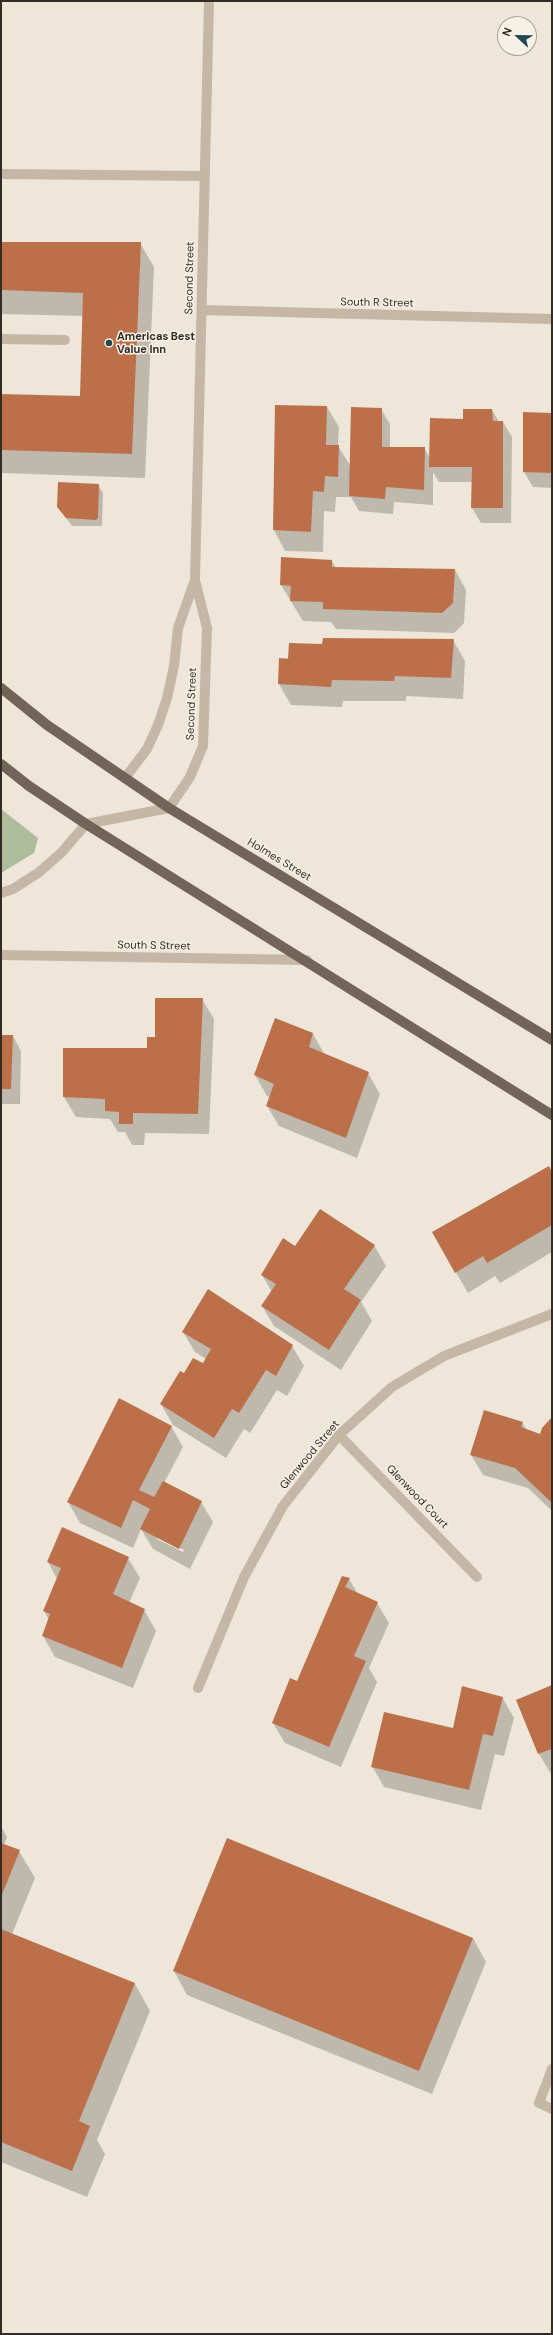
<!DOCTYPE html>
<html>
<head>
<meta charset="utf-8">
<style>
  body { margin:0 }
  #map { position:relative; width:553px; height:2335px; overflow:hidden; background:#eee6d9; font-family:"DM Sans",sans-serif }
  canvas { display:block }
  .frame { position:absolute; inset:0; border:2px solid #322b26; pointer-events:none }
  .north { position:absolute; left:497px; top:16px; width:40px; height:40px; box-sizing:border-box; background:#f7f0e4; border:1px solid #a8a198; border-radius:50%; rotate:292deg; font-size:11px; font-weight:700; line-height:16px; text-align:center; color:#322b26 }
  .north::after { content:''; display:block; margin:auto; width:14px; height:18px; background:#20484f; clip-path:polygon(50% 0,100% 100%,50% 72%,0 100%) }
</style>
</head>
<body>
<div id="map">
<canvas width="553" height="2335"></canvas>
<div class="frame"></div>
<div class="north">N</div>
</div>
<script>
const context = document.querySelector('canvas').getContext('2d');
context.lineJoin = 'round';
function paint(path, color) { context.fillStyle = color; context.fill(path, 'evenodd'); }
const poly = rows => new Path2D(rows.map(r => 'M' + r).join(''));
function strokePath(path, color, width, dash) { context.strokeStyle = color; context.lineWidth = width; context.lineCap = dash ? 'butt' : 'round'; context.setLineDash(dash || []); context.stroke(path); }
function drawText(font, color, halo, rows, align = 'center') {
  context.font = font + ' "DM Sans",sans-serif'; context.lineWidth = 3; context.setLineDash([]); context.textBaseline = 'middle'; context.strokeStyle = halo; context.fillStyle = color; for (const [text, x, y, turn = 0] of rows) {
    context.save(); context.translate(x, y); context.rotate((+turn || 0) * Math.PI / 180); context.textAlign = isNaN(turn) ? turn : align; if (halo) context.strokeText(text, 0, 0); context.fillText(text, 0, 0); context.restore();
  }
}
paint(poly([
  [1,809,38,838,34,853,1,873]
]), '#adbc9a');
paint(poly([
  [1,243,140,243,154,267,145,478,1,473,1,395,81,397,84,316,1,314],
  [327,407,339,427,338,446,351,467,381,409,390,424,390,448,424,448,430,458,464,420,492,410,499,422,503,422,512,437,511,523,481,523,472,508,473,482,439,482,433,472,433,505,394,502,393,514,359,511,351,497,336,497,335,512,324,511,323,552,285,551,274,530],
  [524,413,552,414,552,488,533,487,524,472],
  [98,485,103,493,102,526,72,526,58,507],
  [332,561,336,568,455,570,466,590,464,623,454,633,336,629,331,622,303,621,281,585],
  [453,640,465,661,463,699,406,696,406,701,343,701,342,707,291,705,279,684,280,659],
  [202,999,214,1019,209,1134,145,1133,144,1145,132,1145,125,1132,118,1132,110,1119,76,1117,64,1097,148,1049,156,1038],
  [313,1034,325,1055,368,1073,380,1094,357,1158,279,1126,267,1106,270,1097,267,1096,255,1075],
  [1,1036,13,1036,21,1051,20,1104,1,1104],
  [552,1174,552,1252,500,1283,495,1276,468,1293,433,1233],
  [374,1245,386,1266,361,1302,372,1321,341,1370,274,1326,262,1306,272,1292,262,1275,295,1247],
  [183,1332,292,1346,304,1366,287,1396,277,1390,250,1433,244,1429,226,1458,173,1425,161,1404,185,1375,203,1364,206,1359,195,1352],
  [552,1418,552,1511,528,1488,483,1475,471,1455,522,1422,527,1431,541,1435],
  [171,1426,183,1447,164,1483,201,1502,213,1522,190,1569,153,1549,141,1529,133,1548,80,1523,68,1502],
  [157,1536,184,1550,183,1552,157,1539],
  [63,1529,128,1558,140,1578,129,1603,144,1610,156,1631,133,1688,55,1657,43,1636,49,1620,44,1611,57,1579,48,1562],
  [343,1578,349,1579,358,1594,377,1603,389,1623,369,1668,377,1682,341,1767,285,1743,273,1723,297,1683],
  [552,1686,552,1774,551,1774,539,1754,517,1700],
  [502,1697,514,1718,504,1756,495,1754,481,1810,384,1787,372,1766,454,1730],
  [1,1826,7,1837,4,1845,19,1851,35,1878,12,1934,135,1984,150,2011,97,2140,105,2154,87,2197,1,2162],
  [473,1938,486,1962,432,2094,187,1995,174,1971]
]), '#0003');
paint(poly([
  [1,242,141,242,132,454,1,450,1,394,80,396,83,293,1,290],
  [275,405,327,406,326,445,339,445,338,477,325,476,324,492,313,491,311,532,273,530],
  [351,407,382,408,382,447,425,447,424,490,386,487,385,499,349,496],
  [463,409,492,409,493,421,503,421,503,508,471,508,472,467,429,467,430,418,463,419],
  [523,412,552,413,552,473,523,472],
  [58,482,99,484,98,518,96,520,66,518,57,507],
  [281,557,332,560,332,567,455,569,453,603,442,613,323,609,323,602,290,601,291,586,280,585],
  [323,638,454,639,451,678,395,676,394,681,332,680,331,687,278,684,279,658,288,659,289,643,322,644],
  [155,998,203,998,198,1114,133,1113,133,1124,119,1124,119,1112,105,1111,105,1099,63,1097,63,1048,147,1048,147,1037,155,1037],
  [275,1018,313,1033,309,1047,369,1072,346,1138,266,1106,274,1084,254,1075],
  [1,1035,13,1035,11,1089,1,1089],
  [549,1166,552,1172,552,1225,487,1263,483,1256,455,1273,432,1232],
  [320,1209,375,1245,344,1289,361,1300,329,1350,261,1306,276,1284,261,1275,283,1238,295,1246],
  [208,1289,293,1345,276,1376,266,1370,239,1413,232,1409,214,1438,160,1404,180,1371,184,1373,193,1358,203,1363,211,1349,182,1332],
  [119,1398,172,1426,139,1490,154,1497,163,1481,202,1501,179,1549,140,1529,150,1509,133,1500,121,1528,67,1502],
  [484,1410,523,1422,521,1427,540,1434,542,1428,552,1417,552,1503,515,1468,470,1455],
  [62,1527,129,1557,113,1594,145,1609,122,1668,42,1636,50,1614,43,1611,61,1568,47,1562],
  [342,1576,350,1578,345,1587,378,1602,354,1656,366,1661,329,1747,272,1723,290,1678,297,1681],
  [552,1685,552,1749,538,1754,516,1700],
  [462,1686,503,1697,493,1736,483,1734,469,1790,371,1767,384,1712,453,1728],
  [227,1838,473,1938,419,2071,173,1971],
  [1,1843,20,1850,1,1897],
  [1,1929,135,1983,79,2121,90,2126,72,2171,1,2142]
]), '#bb704a');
strokePath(poly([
  [1,174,205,176],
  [202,310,552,319],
  [1,339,65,340],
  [125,778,147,749,158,725,167,698,174,666,178,628,195,580],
  [1,893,13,889,38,873,61,853,86,824,169,808,190,777,203,746,207,628,195,580,209,1],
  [1,955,307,960],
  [339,1435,477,1577],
  [198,1688,244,1577,283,1506,339,1435,392,1387,444,1356,552,1314],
  [552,2069,539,2103,552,2109]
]), '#c5b7a6', 10);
strokePath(poly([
  [1,688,47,725,169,808,552,1040],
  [1,764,29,786,86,824,552,1115]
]), '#736458', 10);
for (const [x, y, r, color] of [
  [109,343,4,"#20484f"]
]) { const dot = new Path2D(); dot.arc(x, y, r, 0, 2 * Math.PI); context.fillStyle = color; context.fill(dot); strokePath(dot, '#f7f0e4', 1.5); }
drawText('11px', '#322b26', '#f7f0e4', [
  ["Second Street",190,278,-89],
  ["South R Street",377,303,1],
  ["Second Street",192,704,-88],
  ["Holmes Street",279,860,31],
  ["South S Street",154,946,1],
  ["Glenwood Street",310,1455,-50],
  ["Glenwood Court",417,1497,46]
]);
drawText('bold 11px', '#322b26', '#f7f0e4', [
  ["Americas Best",117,337],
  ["Value Inn",117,350]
], 'left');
</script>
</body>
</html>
